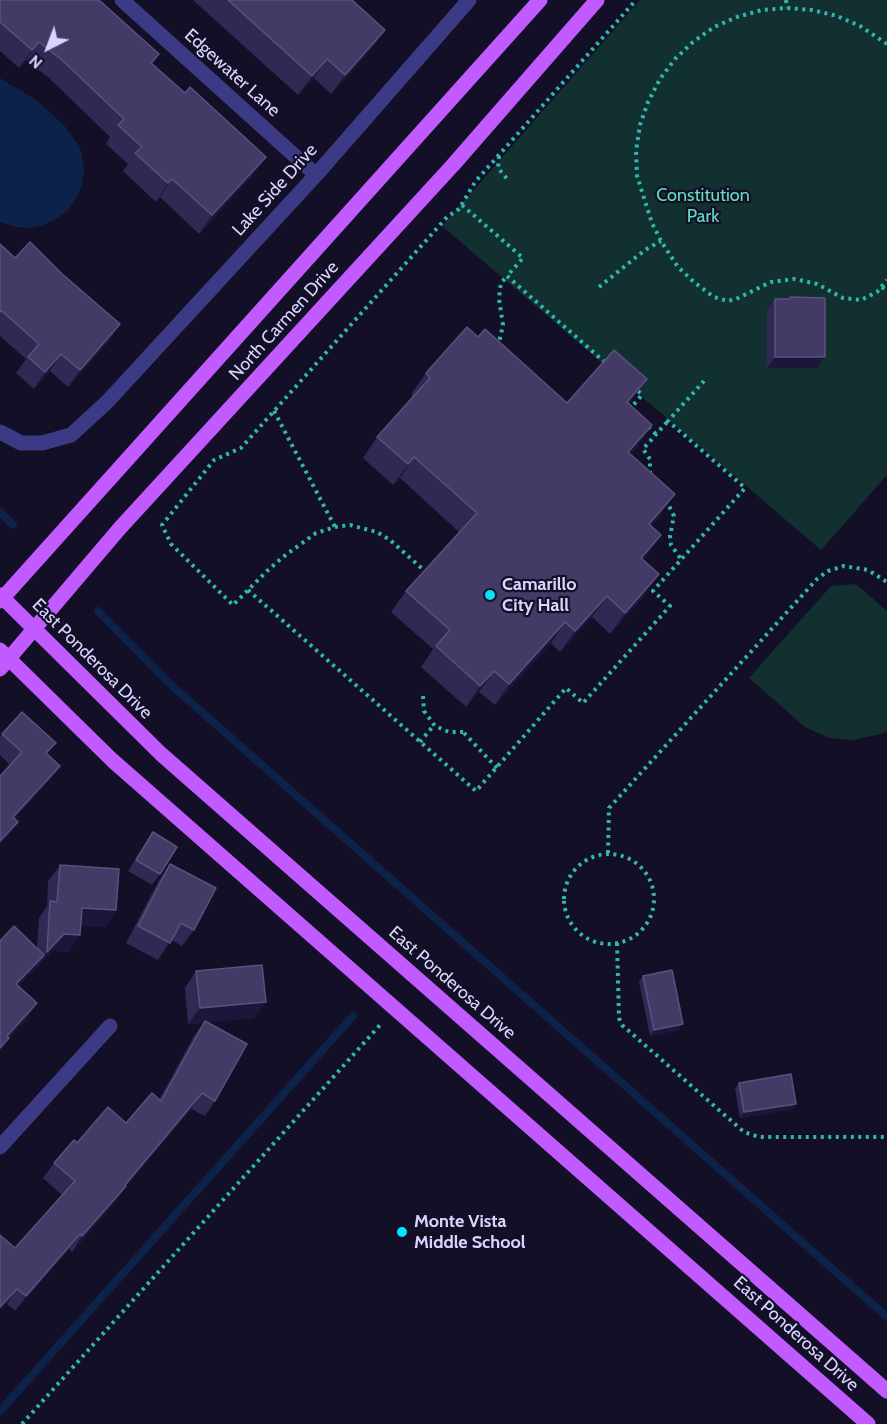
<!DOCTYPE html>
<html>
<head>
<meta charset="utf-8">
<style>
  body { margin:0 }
  #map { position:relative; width:887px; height:1424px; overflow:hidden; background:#130f26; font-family:Cabin,sans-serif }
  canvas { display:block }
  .north { position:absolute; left:18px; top:18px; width:60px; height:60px; -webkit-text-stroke:4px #130f26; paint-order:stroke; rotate:222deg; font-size:16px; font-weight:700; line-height:24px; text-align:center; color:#d9d4ff }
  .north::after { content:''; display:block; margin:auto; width:21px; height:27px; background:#d9d4ff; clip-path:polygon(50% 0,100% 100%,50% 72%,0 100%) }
</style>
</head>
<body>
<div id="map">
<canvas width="887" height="1424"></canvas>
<div class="north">N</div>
</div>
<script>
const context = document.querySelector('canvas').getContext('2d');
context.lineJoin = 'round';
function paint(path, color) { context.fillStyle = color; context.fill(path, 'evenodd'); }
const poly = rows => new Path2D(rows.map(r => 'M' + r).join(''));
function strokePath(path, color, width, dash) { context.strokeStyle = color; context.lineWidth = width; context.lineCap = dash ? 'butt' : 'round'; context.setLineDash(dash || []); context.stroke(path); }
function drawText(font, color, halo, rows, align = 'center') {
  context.font = font + ' Cabin,sans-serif'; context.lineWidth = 4.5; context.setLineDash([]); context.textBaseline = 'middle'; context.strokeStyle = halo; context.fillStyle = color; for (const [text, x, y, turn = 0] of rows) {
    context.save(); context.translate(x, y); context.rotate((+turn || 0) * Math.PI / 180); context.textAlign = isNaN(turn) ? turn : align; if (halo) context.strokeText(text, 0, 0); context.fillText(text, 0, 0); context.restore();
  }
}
paint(poly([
  [640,0,887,0,887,475,821,550,442,226],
  [856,584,887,611,887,731,881,734,853,740,829,738,805,727,749,678,831,586]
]), '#12302f');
paint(poly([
  [0,78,36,100,64,125,80,147,83,161,84,174,81,188,75,200,67,211,56,219,43,225,29,228,16,227,0,222]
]), '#0c2248');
strokePath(poly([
  [0,512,13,525],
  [98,611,169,683,887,1317],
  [0,1411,353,1016]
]), '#0c2248', 8);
strokePath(poly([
  [786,0,787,8],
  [887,44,860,26,837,16,812,10,787,8,762,10,737,17,714,27,693,42,675,59,660,79,648,102,640,125,636,151,637,176,652,223,661,241,678,267,695,283,714,297,728,301,736,299,771,282,795,279,817,284,843,298,861,300,877,292,887,280],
  [499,156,498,168,508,180],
  [462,205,523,258,507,276,608,365],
  [599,287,645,250,661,241],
  [882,287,887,291],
  [498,347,503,325,499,299,500,289,501,283,507,276],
  [629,410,642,395,636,389],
  [274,411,335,527],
  [648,427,656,434],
  [650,474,650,459,643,449,668,421],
  [666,500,674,516,670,536,671,545,681,559],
  [427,573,390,540,377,532,350,525,335,527,316,533,283,557,267,571,233,605,171,544,162,525,214,460,241,448,447,217,459,209,475,182,636,0],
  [248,590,476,791,566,688,583,703,670,606,653,591,745,488,668,421,704,381],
  [423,696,424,711,435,726,449,732,467,732],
  [464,733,497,768],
  [420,742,434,725],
  [608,853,609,808,817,579,828,571,844,566,868,570,887,582],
  '564 899a45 45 0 1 1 90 0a45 45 0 1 1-90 0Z',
  [617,943,619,1018,622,1025,744,1132,759,1137,887,1137],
  [22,1424,380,1025]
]), '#2fb8b0', 4, [3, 4.5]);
strokePath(poly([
  [122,0,316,175],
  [0,432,21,443,42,443,71,435,107,402,316,175,469,0],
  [0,1147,110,1026]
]), '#3d3a85', 15);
strokePath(poly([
  [0,595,161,754,887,1391],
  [0,601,540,0],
  [0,650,112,760,868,1424],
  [0,669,120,528,453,165,597,0]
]), '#c25bff', 15);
paint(poly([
  [0,0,159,54,152,64,253,175,199,234,160,197,156,202,123,171,128,164,106,144,110,137,49,78,26,60,19,68,0,51],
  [193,0,352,0,372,49,331,94,314,78,298,95],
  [0,244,15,258,61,273,120,324,109,341,68,387,50,371,34,389,16,373,26,359,0,336],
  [790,297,817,368,767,368,767,310,775,299,788,299],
  [478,337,567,403,647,379,629,404,638,446,630,454,661,515,651,526,661,535,643,560,645,595,610,634,592,617,560,652,551,643,495,705,479,692,466,707,421,667,433,649,391,612,406,591,459,532,400,478,393,485,363,458,377,437,413,397,411,394,426,373],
  [2,734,48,754,60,766,50,780,14,819,8,836,10,765,0,755,0,737],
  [153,832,160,874,152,885,128,871],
  [170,864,194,930,182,946,171,940,158,960,126,943,159,880],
  [60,865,116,910,105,927,81,925,69,952,52,951,18,986,37,1003,26,1020,9,1038,0,1050,0,941,37,948,39,918,47,906,48,881],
  [196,971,266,1002,254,1018,208,1022,215,1101,205,1116,191,1109,126,1186,116,1201,72,1252,69,1249,15,1311,7,1304,15,1248,62,1195,43,1178,54,1163,77,1143,126,1123,159,1100,194,1036,203,1023,188,1024,185,988],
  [643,976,679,1030,650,1036,639,981],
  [739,1083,796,1104,792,1109,740,1118,735,1089]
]), '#312854');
paint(poly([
  [385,30,372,49,331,94,345,75],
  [39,42,26,60,19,68,32,50],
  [327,59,314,78,298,95,312,76],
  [266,157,253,175,199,234,212,215],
  [172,179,160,197,156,202,168,183],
  [120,324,109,341,68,387,80,370],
  [61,354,50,371,34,389,45,372],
  [775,357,825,357,817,368,767,368],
  [647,379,632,400,612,423,627,402],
  [652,425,638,446,613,473,628,452],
  [414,457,400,478,393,485,408,464],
  [675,494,661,515,634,545,649,524],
  [661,535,646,556,626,579,641,558],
  [659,574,645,595,610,634,625,613],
  [607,596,592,617,560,652,575,631],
  [565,622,551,643,495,705,509,684],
  [494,671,479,692,466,707,480,686],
  [60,766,50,780,3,831,13,817],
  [18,822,8,836,0,845,0,841],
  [82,908,116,910,105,927,71,924],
  [64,934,80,935,69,952,52,951,35,968,47,952],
  [44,955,33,971,5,1000,16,984],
  [266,1002,254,1018,188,1024,200,1008],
  [37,1003,26,1020,9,1038,0,1050,0,1048,7,1036],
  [683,1024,679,1030,650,1036,654,1030],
  [202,1093,191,1109,114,1200,125,1185],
  [796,1104,792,1109,740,1118,744,1112],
  [126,1186,116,1201,72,1252,82,1236],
  [80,1234,69,1249,15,1311,26,1296],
  [17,1289,7,1304,0,1311,0,1307]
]), '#1d163a');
const building = poly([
  [0,0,99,0,159,54,151,63,185,93,190,87,266,157,212,215,172,179,168,183,135,153,142,147,118,125,124,119,62,60,39,42,32,50,0,22,0,0],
  [228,0,352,0,385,30,345,75,327,59,312,76,228,0],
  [30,242,61,273,120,324,80,370,61,354,45,372,28,357,39,344,2,311,0,312,0,244,15,258,30,242],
  [790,297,825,298,825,357,775,357,775,299,790,299,790,297],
  [467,327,478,337,485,329,567,403,614,350,647,379,627,402,652,425,628,452,675,494,649,524,661,535,641,558,659,574,625,613,607,596,575,631,565,622,509,684,494,671,480,686,436,646,450,630,406,591,477,513,414,457,408,464,377,437,430,378,426,373,467,327],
  [22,712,56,743,46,753,60,766,13,817,18,822,0,841,0,776,22,752,2,734,22,712],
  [153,832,177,847,160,874,136,860,153,832],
  [170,864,216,888,194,930,181,923,170,943,138,926,170,864],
  [60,865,119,869,116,910,82,908,80,935,64,934,47,952,50,901,57,902,60,865],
  [14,926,44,955,16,984,37,1003,7,1036,9,1038,0,1048,0,941,14,926],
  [262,965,266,1002,200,1008,196,971,262,965],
  [672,970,683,1024,654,1030,643,976,672,970],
  [205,1021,247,1044,215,1101,202,1093,125,1185,126,1186,82,1236,80,1234,26,1296,17,1289,0,1307,0,1235,15,1248,75,1181,54,1163,74,1140,77,1143,108,1107,126,1123,152,1093,161,1101,205,1021],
  [791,1074,796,1104,744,1112,739,1083,791,1074]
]);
paint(building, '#433a66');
strokePath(building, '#5a527e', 1.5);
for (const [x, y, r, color] of [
  [490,595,6,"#00e5ff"],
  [402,1232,6,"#00e5ff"]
]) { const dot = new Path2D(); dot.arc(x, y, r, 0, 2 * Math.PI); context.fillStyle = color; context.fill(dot); strokePath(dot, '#130f26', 2); }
drawText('18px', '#d9d4ff', '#130f26', [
  ["Edgewater Lane",232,73,42],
  ["Lake Side Drive",275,190,-48],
  ["North Carmen Drive",284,321,-48],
  ["East Ponderosa Drive",92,659,45],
  ["East Ponderosa Drive",452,983,41],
  ["East Ponderosa Drive",796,1334,42]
]);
drawText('18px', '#5fe0c0', '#130f26', [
  ["Constitution",703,196],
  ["Park",703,217]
]);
drawText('bold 18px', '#d9d4ff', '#130f26', [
  ["Camarillo",502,585],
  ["City Hall",502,606],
  ["Monte Vista",414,1222],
  ["Middle School",414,1243]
], 'left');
</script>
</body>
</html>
